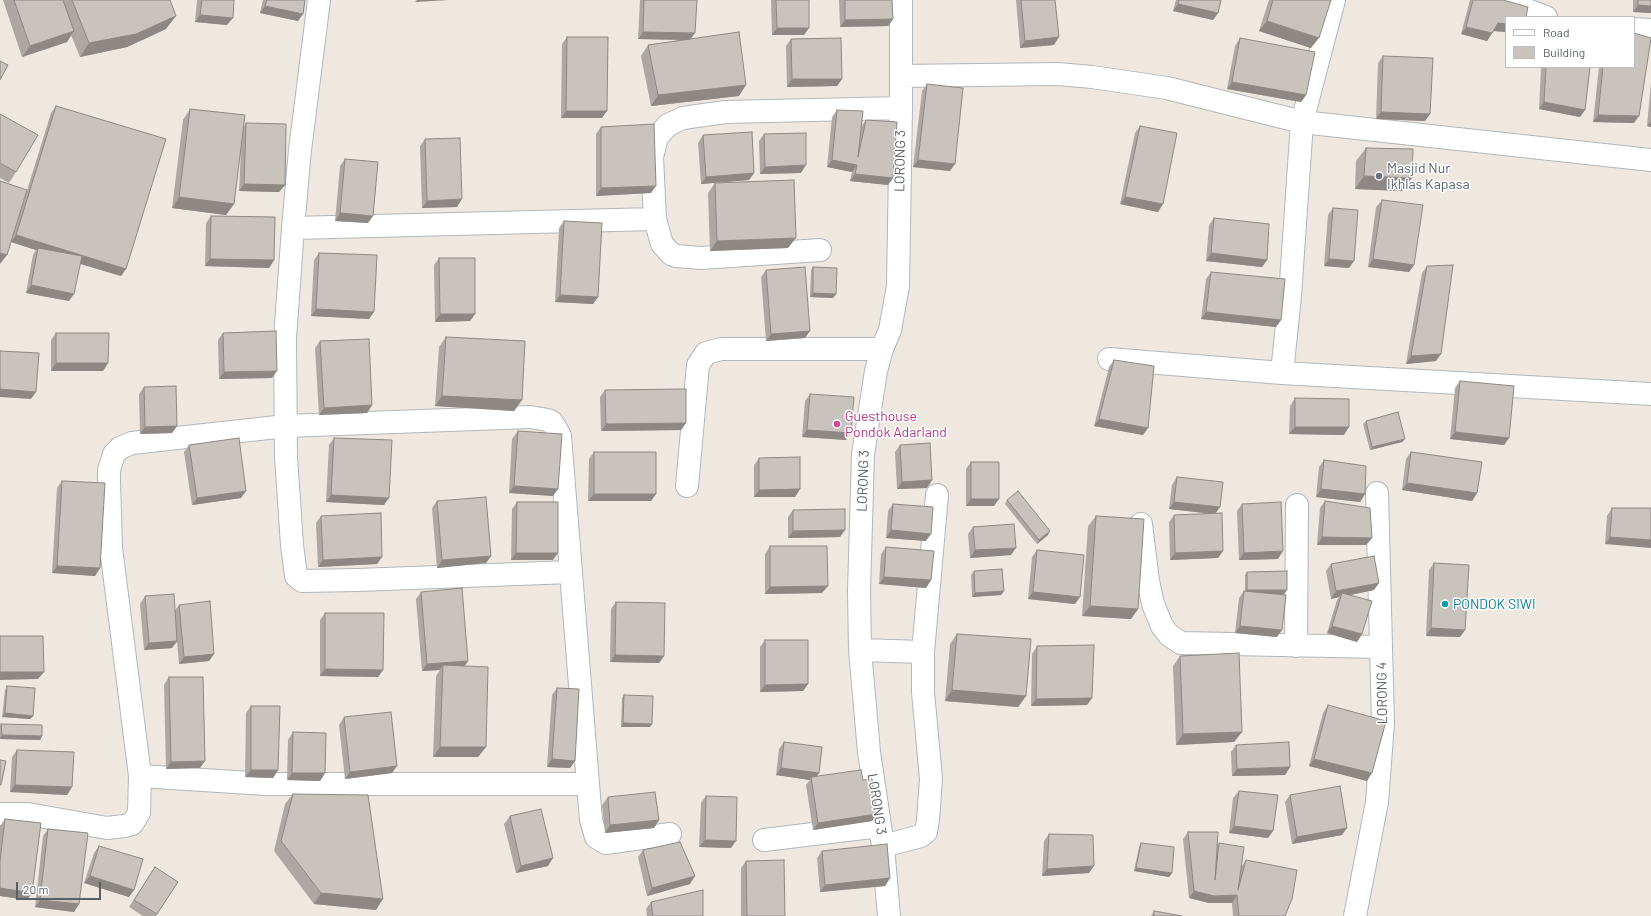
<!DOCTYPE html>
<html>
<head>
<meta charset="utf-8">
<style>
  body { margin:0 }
  #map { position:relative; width:1651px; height:916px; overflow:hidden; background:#eee8e0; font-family:Barlow,sans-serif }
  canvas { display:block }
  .legend { position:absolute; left:1505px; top:16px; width:130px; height:52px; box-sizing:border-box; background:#fff; border:1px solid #bdbfc1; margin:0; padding:5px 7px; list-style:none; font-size:12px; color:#595f63 }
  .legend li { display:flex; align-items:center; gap:8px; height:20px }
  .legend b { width:20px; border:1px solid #bdbfc1 }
  .scale { position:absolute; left:16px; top:882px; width:85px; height:18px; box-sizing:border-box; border:2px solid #595f63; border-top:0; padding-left:5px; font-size:12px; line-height:14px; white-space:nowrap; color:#595f63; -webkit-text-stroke:3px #fff; paint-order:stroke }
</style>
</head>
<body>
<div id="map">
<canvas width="1651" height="916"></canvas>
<ul class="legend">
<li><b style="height:5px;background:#fff"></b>Road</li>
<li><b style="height:11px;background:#c9c3bd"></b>Building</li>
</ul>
<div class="scale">20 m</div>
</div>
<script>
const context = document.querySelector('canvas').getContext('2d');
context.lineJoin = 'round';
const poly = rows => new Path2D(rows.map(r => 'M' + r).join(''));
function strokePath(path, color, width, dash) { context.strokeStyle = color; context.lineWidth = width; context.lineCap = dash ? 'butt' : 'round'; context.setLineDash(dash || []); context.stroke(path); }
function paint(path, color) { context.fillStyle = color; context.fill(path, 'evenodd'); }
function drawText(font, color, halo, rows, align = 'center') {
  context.font = font + ' Barlow,sans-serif'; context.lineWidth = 3; context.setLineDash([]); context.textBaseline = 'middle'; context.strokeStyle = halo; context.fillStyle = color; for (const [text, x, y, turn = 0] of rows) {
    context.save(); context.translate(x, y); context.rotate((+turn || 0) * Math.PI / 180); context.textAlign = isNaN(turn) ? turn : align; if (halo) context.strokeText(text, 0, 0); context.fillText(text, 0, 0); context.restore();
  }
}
const minor = poly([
  [319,0,300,150,293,228,285,338,286,457,292,545,296,576,302,581,358,580,571,572],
  [1334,0,1302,122,1290,296,1282,373,1651,394],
  [1500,0,1546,17],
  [1634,29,1651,30],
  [901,76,1058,74,1092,77,1167,88,1302,122,1651,160],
  [655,219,662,244,671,254,676,256,701,258,820,250],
  [293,228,655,219,652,157,657,137,668,125,683,118,725,112,901,108],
  [1109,359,1282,373],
  [687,486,698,365,706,353,721,349,882,349],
  [1141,524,1148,581,1153,604,1162,626,1169,635,1181,643,1381,647],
  [1296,646,1297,505],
  [860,650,923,652],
  [588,784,266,784,140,776,111,548,109,480,109,470,114,454,120,448,132,443,286,426,530,417,548,420,552,422,560,436,588,784,591,820,596,837,606,843,670,834],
  [0,814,28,814,107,828,124,826,132,824,139,813,140,776],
  [764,840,880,826],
  [883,846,921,836,926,832,928,820,931,779,923,692,923,652,937,495],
  [889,916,883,846,869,752,860,650,859,591,863,454,876,371,882,349,890,330,898,286,901,108,901,0],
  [1355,916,1377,802,1383,723,1377,493]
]);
strokePath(minor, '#b2b6ba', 24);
strokePath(minor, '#fff', 22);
paint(poly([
  [3,0,170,0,166,29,127,47,80,57,71,35,67,42,22,57],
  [197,0,234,0,227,25,195,22],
  [263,0,305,0,303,14,298,21,260,13],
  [640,0,697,0,691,39,739,96,651,106,641,56,648,45,681,40,638,39],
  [771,0,809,0,804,35,772,35],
  [839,0,892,0,893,19,888,26,840,27],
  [1016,0,1055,0,1054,45,1020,48],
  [1176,0,1221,0,1218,13,1213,20,1173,11],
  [1269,0,1331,0,1311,48,1259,31],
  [1470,0,1503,0,1506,17,1506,32,1494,31,1487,41,1461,34],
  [1633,0,1651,0,1651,13,1633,12],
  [567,37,602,118,561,118,562,44],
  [1240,38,1306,95,1301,102,1227,89,1235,46],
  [791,39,842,79,837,86,787,87,786,46],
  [1383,56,1430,114,1425,121,1376,119,1378,63],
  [1541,67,1590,67,1585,110,1580,117,1539,109],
  [1599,67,1634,67,1634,123,1593,122],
  [1651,82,1651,127,1647,126],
  [927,84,950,171,913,167,922,91],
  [56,106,126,269,121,276,80,264,69,301,26,293,33,255,36,250,11,242,51,113],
  [190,109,243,128,246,123,285,185,279,192,239,191,241,149,234,204,226,215,172,208,183,120],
  [837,110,861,127,866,120,893,178,888,185,850,181,852,172,827,167,832,117],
  [0,114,16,172,9,183,0,178],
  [1140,126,1158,212,1120,204,1135,133],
  [601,127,651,193,596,196,596,134],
  [764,134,801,173,760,174,759,141],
  [703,135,754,173,749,180,701,184,698,143],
  [425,139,457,207,422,208,420,146],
  [1366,148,1402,191,1355,189,1356,161],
  [345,159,368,223,335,221,340,166],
  [715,183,788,248,710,251,708,193],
  [1382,200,1414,265,1409,272,1368,267,1376,207],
  [1333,208,1349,268,1324,266,1328,215],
  [211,216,274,260,269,268,205,266,206,223],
  [1214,218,1267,260,1262,267,1206,261,1209,225],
  [564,221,598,297,593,304,555,302,559,228],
  [319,253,369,319,311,316,314,260],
  [439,258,475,314,470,321,435,322,434,265],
  [1427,266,1436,361,1406,364,1422,273],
  [813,267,836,294,833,298,810,297,811,270],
  [766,270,805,338,766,341,761,277],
  [1211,272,1281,320,1276,327,1201,319,1206,279],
  [56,333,108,363,103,371,51,371,51,340],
  [223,333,272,378,219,379,218,340],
  [446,337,522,400,514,411,435,406,439,347],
  [320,341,372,405,367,413,319,415,315,348],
  [1114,360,1143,435,1094,426,1109,367],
  [1460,381,1509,438,1504,445,1450,439,1455,388],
  [144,387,177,426,172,433,140,434,139,394],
  [605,390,686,423,681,430,601,431,600,397],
  [810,394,846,440,802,437,805,401],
  [1295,398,1344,435,1289,434,1290,406],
  [1366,421,1405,439,1402,442,1370,450,1363,424],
  [518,431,553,496,509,493,512,439],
  [334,438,384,505,326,502,329,445],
  [189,445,241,498,192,505,184,452],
  [900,445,932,480,927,488,897,489,895,452],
  [594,452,656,494,651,501,588,501,589,459],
  [1411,452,1477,493,1472,501,1402,490,1406,459],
  [759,458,800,489,795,497,754,497,754,465],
  [1324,460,1365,494,1360,502,1316,497,1319,467],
  [971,462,994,506,966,506,966,469],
  [1177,477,1215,514,1223,551,1218,558,1170,560,1169,522,1174,515,1211,514,1169,509,1172,485],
  [62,481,100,568,95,576,52,573,57,488],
  [1007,500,1048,535,1037,544,1005,504],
  [437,501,491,556,486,563,437,568,432,508],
  [1325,501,1372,538,1366,545,1317,545,1320,508],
  [517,502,553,560,511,560,512,509],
  [893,504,926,541,886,538,888,511],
  [1242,504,1278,559,1239,560,1237,511],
  [1612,508,1651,508,1605,544,1607,516],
  [793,510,840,537,788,538,788,517],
  [321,516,382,557,377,564,318,567,316,523],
  [1096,516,1138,609,1131,619,1082,616,1088,526],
  [973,527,1011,555,970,558,968,534],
  [770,546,822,593,765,594,765,554],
  [886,547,931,580,926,588,879,584,881,554],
  [1037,550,1075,604,1028,599,1032,557],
  [1434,563,1465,630,1460,637,1426,636,1429,570],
  [1331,564,1374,590,1349,595,1362,634,1357,642,1327,633,1337,600,1339,597,1331,599,1326,571],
  [974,571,1004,591,1001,595,972,597,971,575],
  [1247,572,1284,594,1275,594,1277,637,1235,633,1239,598,1244,591,1245,591,1245,575],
  [421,592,468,661,465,666,486,747,478,757,433,757,436,676,440,670,422,671,416,599],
  [145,596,175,610,179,605,214,654,209,661,179,664,177,642,172,648,144,650,140,604],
  [616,602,664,656,659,663,610,662,611,609],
  [325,613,383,670,378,677,320,676,320,620],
  [957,634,1026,696,1018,707,945,701,950,644],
  [765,640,808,684,803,691,760,692,760,647],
  [1037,646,1092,698,1087,705,1031,706,1032,654],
  [1180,656,1242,732,1234,742,1176,745,1173,666],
  [169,677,200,768,166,769,164,685],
  [7,686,33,716,30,719,2,717,5,690],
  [557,688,575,761,570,768,547,767,552,695],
  [624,695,650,727,621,727,622,698],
  [1328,705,1367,781,1309,766,1323,713],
  [251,706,278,770,273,778,245,777,246,713],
  [344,717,392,773,345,779,339,725],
  [1,724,42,736,40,740,0,739,0,726],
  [293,732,325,773,320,781,287,780,288,740],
  [784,742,819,773,816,777,863,780,877,814,872,821,813,830,806,785,810,780,776,775,779,749],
  [1236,745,1290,767,1285,775,1232,776,1231,752],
  [17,750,72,787,67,795,10,792,12,757],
  [1239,791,1273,831,1268,838,1229,833,1233,798],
  [293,794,376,910,314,904,274,851,285,804],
  [1290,795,1342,835,1292,844,1285,802],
  [706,796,731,848,699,847,701,803],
  [608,797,659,820,654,828,605,833,602,805],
  [510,816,548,866,516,873,504,824],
  [5,819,32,893,27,900,0,896,0,826],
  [48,829,79,904,74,912,35,907,43,836],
  [1188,832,1217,846,1219,843,1241,867,1246,860,1285,916,1233,916,1232,903,1209,903,1189,898,1183,839],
  [1049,834,1089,873,1042,876,1044,841],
  [1141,843,1172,873,1169,877,1134,871,1139,847],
  [99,846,129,897,84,883,94,853],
  [643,850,690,884,647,896,638,857],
  [822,851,890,878,885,886,820,892,817,858],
  [746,861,785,916,741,916,741,868],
  [155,867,178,882,156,916,143,916,129,907],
  [651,902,703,916,647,916,646,909],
  [1154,911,1182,916,1151,916]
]), '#ada8a3');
paint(poly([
  [417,0,449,0,415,2],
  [1178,4,1218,13,1213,20,1173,11],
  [1638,5,1651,6,1651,13,1633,12],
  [265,6,303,14,298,21,260,13],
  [200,15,233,18,227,25,195,22],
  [176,16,166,29,127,47,80,57,89,43],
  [893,19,888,26,840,27,845,20],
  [1267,21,1319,38,1311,48,1259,31],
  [1498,23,1506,24,1506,32,1493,31],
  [1466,27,1492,33,1487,41,1461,34],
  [777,28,809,28,804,35,772,35],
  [74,31,67,42,22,57,30,46],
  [643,32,695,33,690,40,638,39],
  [1059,37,1054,45,1020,48,1025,41],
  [792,79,842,79,837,86,787,87],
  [1232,82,1306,95,1301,102,1227,89],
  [746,85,739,96,651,106,658,95],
  [1544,102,1585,110,1580,117,1539,109],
  [566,111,607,111,602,118,561,118],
  [1381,112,1430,114,1425,121,1376,119],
  [1598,115,1639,116,1634,123,1593,122],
  [1651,121,1651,127,1647,126],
  [832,160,857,165,852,172,827,167],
  [918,160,955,164,950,171,913,167],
  [806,165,801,173,760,174,765,167],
  [754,173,749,180,701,184,706,177],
  [855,174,893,178,888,185,850,181],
  [1364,176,1412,178,1402,191,1355,189],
  [244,184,285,185,279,192,239,191],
  [656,186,651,193,596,196,601,188],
  [179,197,234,204,226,215,172,208],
  [1125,197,1163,204,1158,212,1120,204],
  [462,199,457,207,422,208,427,201],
  [340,213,373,216,368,223,335,221],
  [16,235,126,269,121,276,38,251,38,248,36,250,11,242],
  [796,238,788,248,710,251,717,241],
  [0,253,7,255,0,264],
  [1211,253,1267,260,1262,267,1206,261],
  [210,259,274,260,269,268,205,266],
  [1329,259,1354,261,1349,268,1324,266],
  [1373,259,1414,265,1409,272,1368,267],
  [31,285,74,294,69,301,26,293],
  [813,293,836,294,833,298,810,297],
  [560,295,598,297,593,304,555,302],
  [316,309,374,312,369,319,311,316],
  [1206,312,1281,320,1276,327,1201,319],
  [440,314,475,314,470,321,435,322],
  [810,331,805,338,766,341,771,334],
  [1441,354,1436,361,1406,364,1411,356],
  [56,363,108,363,103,371,51,371],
  [277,371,272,378,219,379,224,372],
  [0,389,36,392,31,399,0,397],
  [442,396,522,400,514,411,435,406],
  [372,405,367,413,319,415,324,408],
  [1099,419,1148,428,1143,435,1094,426],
  [686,423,681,430,601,431,606,424],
  [177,426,172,433,140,434,145,427],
  [1295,427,1349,427,1344,435,1289,434],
  [807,430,851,433,846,440,802,437],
  [1455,432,1509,438,1504,445,1450,439],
  [1405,439,1402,442,1370,450,1372,447],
  [932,480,927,488,897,489,902,482],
  [1407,483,1477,493,1472,501,1402,490],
  [514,486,558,489,553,496,509,493],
  [800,489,795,497,754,497,759,490],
  [1321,489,1365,494,1360,502,1316,497],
  [246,491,241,498,192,505,197,498],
  [594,494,656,494,651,501,588,501],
  [331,495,389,498,384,505,326,502],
  [971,499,999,499,994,506,966,506],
  [1174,502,1220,507,1215,514,1169,509],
  [845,530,840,537,788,538,793,531],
  [891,530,931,534,926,541,886,538],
  [1050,531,1048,535,1037,544,1039,540],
  [1322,537,1372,538,1366,545,1317,545],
  [1610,537,1651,540,1651,548,1605,544],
  [1016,548,1011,555,970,558,975,550],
  [1223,551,1218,558,1170,560,1175,553],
  [1283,551,1278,559,1239,560,1244,553],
  [516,553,558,553,553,560,511,560],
  [491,556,486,563,437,568,442,560],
  [382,557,377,564,318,567,323,560],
  [57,566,100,568,95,576,52,573],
  [884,577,931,580,926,588,879,584],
  [1379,583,1374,590,1341,597,1342,593,1339,597,1331,599,1336,591],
  [828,586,822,593,765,594,770,587],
  [1247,590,1287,590,1284,594,1245,594],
  [1004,591,1001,595,972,597,975,593],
  [1033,592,1080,597,1075,604,1028,599],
  [1090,606,1138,609,1131,619,1082,616],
  [1240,626,1282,630,1277,637,1235,633],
  [1332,626,1362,634,1357,642,1327,633],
  [1431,628,1465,630,1460,637,1426,636],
  [177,641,172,648,144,650,149,643],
  [214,654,209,661,179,664,184,657],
  [615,655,664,656,659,663,610,662],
  [468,661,463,668,443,665,440,670,422,671,427,664],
  [325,669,383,670,378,677,320,676],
  [0,672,44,672,38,679,0,680],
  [808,684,803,691,760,692,765,685],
  [952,690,1026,696,1018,707,945,701],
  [1092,698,1087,705,1031,706,1036,699],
  [5,713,33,716,30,719,2,717],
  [623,723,652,724,650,727,621,727],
  [1242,732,1234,742,1176,745,1183,734],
  [2,735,42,736,40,740,0,739,0,738],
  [440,747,486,747,478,757,433,757],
  [552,759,575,761,570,768,547,767],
  [1314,759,1372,773,1367,781,1309,766],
  [205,761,200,768,166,769,171,762],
  [397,766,392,773,345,779,350,772],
  [1290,767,1285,775,1232,776,1237,769],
  [781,768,819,773,814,780,811,777,810,780,776,775],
  [251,770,278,770,273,778,245,777],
  [292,773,325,773,320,781,287,780],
  [15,785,72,787,67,795,10,792],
  [877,814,872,821,813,830,818,823],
  [659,820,654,828,605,833,610,825],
  [1234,826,1273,831,1268,838,1229,833],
  [1347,828,1342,835,1292,844,1297,837],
  [705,840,736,841,731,848,699,847],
  [553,858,548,866,516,873,521,866],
  [1094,866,1089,873,1042,876,1047,869],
  [1136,868,1172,873,1169,877,1134,871],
  [90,876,134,890,129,897,84,883],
  [695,876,690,884,647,896,652,888],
  [890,878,885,886,820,892,825,885],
  [0,888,32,893,27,900,0,896],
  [1194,891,1237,895,1232,903,1209,903,1189,898],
  [321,893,383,899,376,910,314,904],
  [40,900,79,904,74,912,35,907]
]), '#8d8884');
const building = poly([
  [14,0,63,0,74,31,30,46,14,0],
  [72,0,170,0,176,16,136,34,89,43,72,0],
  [202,0,234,0,233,18,200,15,202,0],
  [267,0,305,0,303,14,265,6,267,0],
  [644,0,697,0,695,33,643,32,644,0],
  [776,0,809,0,809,28,777,28,776,0],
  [845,0,892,0,893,19,845,20,845,0],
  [1021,0,1055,0,1059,37,1025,41,1021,0],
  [1179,0,1221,0,1218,13,1178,4,1179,0],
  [1273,0,1331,0,1319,38,1267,21,1273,0],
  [1473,0,1503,0,1528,7,1526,17,1506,17,1506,24,1498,23,1492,33,1466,27,1473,0],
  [1638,0,1651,0,1651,6,1638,5,1638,0],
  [739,32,746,85,658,95,648,45,739,32],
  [1634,33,1651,38,1639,116,1598,115,1603,67,1634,67,1634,33],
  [567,37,608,37,607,111,566,111,567,37],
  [841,38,842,79,792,79,791,39,841,38],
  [1240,38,1315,52,1306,95,1232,82,1240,38],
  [1383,56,1433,58,1430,114,1381,112,1383,56],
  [0,61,8,65,0,80,0,61],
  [1546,67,1590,67,1585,110,1544,102,1546,67],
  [927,84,963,88,955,164,918,160,927,84],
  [56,106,166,139,126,269,16,235,56,106],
  [190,109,245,115,234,204,179,197,190,109],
  [837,110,863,111,858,157,866,120,897,122,893,178,855,174,857,165,832,160,837,110],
  [0,114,38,135,16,172,0,163,0,114],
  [246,123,286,124,285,185,244,184,246,123],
  [654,124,656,186,601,188,601,127,654,124],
  [1140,126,1177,133,1163,204,1125,197,1140,126],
  [752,132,754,173,706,177,703,135,752,132],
  [806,133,806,165,765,167,764,134,806,133],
  [460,138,462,199,427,201,425,139,460,138],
  [1366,148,1413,149,1412,178,1364,176,1366,148],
  [345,159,378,162,373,216,340,213,345,159],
  [794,180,796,238,717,241,715,183,794,180],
  [0,181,27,190,7,255,0,253,0,181],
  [1382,200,1423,205,1414,265,1373,259,1382,200],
  [1333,208,1358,210,1354,261,1329,259,1333,208],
  [211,216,275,217,274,260,210,259,211,216],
  [1214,218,1269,224,1267,260,1211,253,1214,218],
  [564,221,602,223,598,297,560,295,564,221],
  [38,248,82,256,74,294,31,285,38,248],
  [319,253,377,255,374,312,316,309,319,253],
  [439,258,475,258,475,314,440,314,439,258],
  [1453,265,1441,354,1411,356,1427,266,1453,265],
  [805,267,810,331,771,334,766,270,805,267],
  [813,267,837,268,836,294,813,293,813,267],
  [1211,272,1285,279,1281,320,1206,312,1211,272],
  [276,331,277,371,224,372,223,333,276,331],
  [56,333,109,333,108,363,56,363,56,333],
  [446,337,525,341,522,400,442,396,446,337],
  [369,339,372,405,324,408,320,341,369,339],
  [0,351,39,353,36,392,0,389,0,351],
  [1114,360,1154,366,1148,428,1099,419,1114,360],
  [1460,381,1514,386,1509,438,1455,432,1460,381],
  [176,386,177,426,145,427,144,387,176,386],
  [686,389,686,423,606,424,605,390,686,389],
  [810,394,854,397,851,433,807,430,810,394],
  [1295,398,1349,399,1349,427,1295,427,1295,398],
  [1398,412,1405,439,1372,447,1366,421,1398,412],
  [518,431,562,434,558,489,514,486,518,431],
  [239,438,246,491,197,498,189,445,239,438],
  [334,438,392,440,389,498,331,495,334,438],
  [930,443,932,480,902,482,900,445,930,443],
  [594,452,656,452,656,494,594,494,594,452],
  [1411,452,1482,462,1477,493,1407,483,1411,452],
  [800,457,800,489,759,490,759,458,800,457],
  [1324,460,1366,466,1365,494,1321,489,1324,460],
  [971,462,999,462,999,499,971,499,971,462],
  [1177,477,1223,482,1220,507,1174,502,1177,477],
  [62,481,105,483,100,568,57,566,62,481],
  [1018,491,1050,531,1039,540,1007,500,1018,491],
  [486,497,491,556,442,560,437,501,486,497],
  [1325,501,1370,508,1372,538,1322,537,1325,501],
  [517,502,558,502,558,553,516,553,517,502],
  [1281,502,1283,551,1244,553,1242,504,1281,502],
  [893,504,933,507,931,534,891,530,893,504],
  [1612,508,1651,508,1651,540,1610,537,1612,508],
  [845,509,845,530,793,531,793,510,845,509],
  [381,513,382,557,323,560,321,516,381,513],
  [1222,513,1223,551,1175,553,1174,515,1222,513],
  [1096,516,1144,519,1138,609,1090,606,1096,516],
  [1014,524,1016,548,975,550,973,527,1014,524],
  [770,546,827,546,828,586,770,587,770,546],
  [886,547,934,551,931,580,884,577,886,547],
  [1037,550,1084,555,1080,597,1033,592,1037,550],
  [1374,556,1379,583,1336,591,1331,564,1374,556],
  [1434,563,1469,565,1465,630,1431,628,1434,563],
  [1002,569,1004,591,975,593,974,571,1002,569],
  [1287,571,1287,590,1247,590,1247,572,1287,571],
  [462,588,468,661,427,664,421,592,462,588],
  [1244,591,1286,595,1282,630,1240,626,1244,591],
  [1342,593,1372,601,1362,634,1332,626,1342,593],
  [174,594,177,641,149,643,145,596,174,594],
  [210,601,214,654,184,657,179,605,210,601],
  [616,602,665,603,664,656,615,655,616,602],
  [325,613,384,613,383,670,325,669,325,613],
  [957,634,1031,639,1026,696,952,690,957,634],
  [0,636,43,636,44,672,0,672,0,636],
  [765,640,808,640,808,684,765,685,765,640],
  [1094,645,1092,698,1036,699,1037,646,1094,645],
  [1239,653,1242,732,1183,734,1180,656,1239,653],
  [443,665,488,667,486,747,440,747,443,665],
  [169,677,203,677,205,761,171,762,169,677],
  [7,686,35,688,33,716,5,713,7,686],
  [557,688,579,689,575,761,552,759,557,688],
  [624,695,653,696,652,724,623,723,624,695],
  [1328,705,1386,721,1372,773,1314,759,1328,705],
  [251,706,280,706,278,770,251,770,251,706],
  [391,712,397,766,350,772,344,717,391,712],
  [1,724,42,725,42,736,2,735,1,724],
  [293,732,326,733,325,773,292,773,293,732],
  [784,742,822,747,819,773,781,768,784,742],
  [1289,742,1290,767,1237,769,1236,745,1289,742],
  [17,750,74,752,72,787,15,785,17,750],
  [0,760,6,761,1,785,0,785,0,760],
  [861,770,863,780,872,779,877,814,818,823,811,777,861,770],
  [1340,786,1347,828,1297,837,1290,795,1340,786],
  [1239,791,1278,795,1273,831,1234,826,1239,791],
  [655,792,659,820,610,825,608,797,655,792],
  [293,794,368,795,383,899,321,893,281,841,293,794],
  [706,796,737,797,736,841,705,840,706,796],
  [541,809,553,858,521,866,510,816,541,809],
  [5,819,41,823,32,893,0,888,0,861,5,819],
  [48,829,88,833,79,904,40,900,48,829],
  [1188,832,1218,832,1215,880,1219,843,1244,847,1238,890,1246,860,1297,870,1292,899,1285,916,1239,916,1237,895,1214,896,1194,891,1188,832],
  [1049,834,1093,835,1094,866,1047,869,1049,834],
  [680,842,695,876,652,888,643,850,680,842],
  [1141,843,1174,847,1172,873,1136,868,1141,843],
  [887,844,890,878,825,885,822,851,887,844],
  [99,846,143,859,134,890,90,876,99,846],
  [784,860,785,916,747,916,746,861,784,860],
  [155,867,178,882,157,914,134,900,155,867],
  [703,890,703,916,653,916,651,902,703,890],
  [1154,911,1182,916,1154,916,1154,911]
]);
paint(building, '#c9c3bd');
strokePath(building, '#8d8884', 1);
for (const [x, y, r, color] of [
  [1379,176,4,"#6b7280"],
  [837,424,4,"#d1479c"],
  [1445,604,4,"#0f9aa8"]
]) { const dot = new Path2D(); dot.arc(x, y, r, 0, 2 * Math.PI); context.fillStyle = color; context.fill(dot); strokePath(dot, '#fff', 1.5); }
drawText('14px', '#595f63', '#fff', [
  ["LORONG 3",900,161,-89],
  ["LORONG 3",863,481,-88],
  ["LORONG 4",1382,693,-91],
  ["LORONG 3",877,804,81]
]);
drawText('14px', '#5b616d', '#fff', [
  ["Masjid Nur",1387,168],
  ["Ikhlas Kapasa",1387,184]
], 'left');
drawText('14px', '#b23c85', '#fff', [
  ["Guesthouse",845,416],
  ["Pondok Adarland",845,432]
], 'left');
drawText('14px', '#0d838f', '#fff', [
  ["PONDOK SIWI",1453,604]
], 'left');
</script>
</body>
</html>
